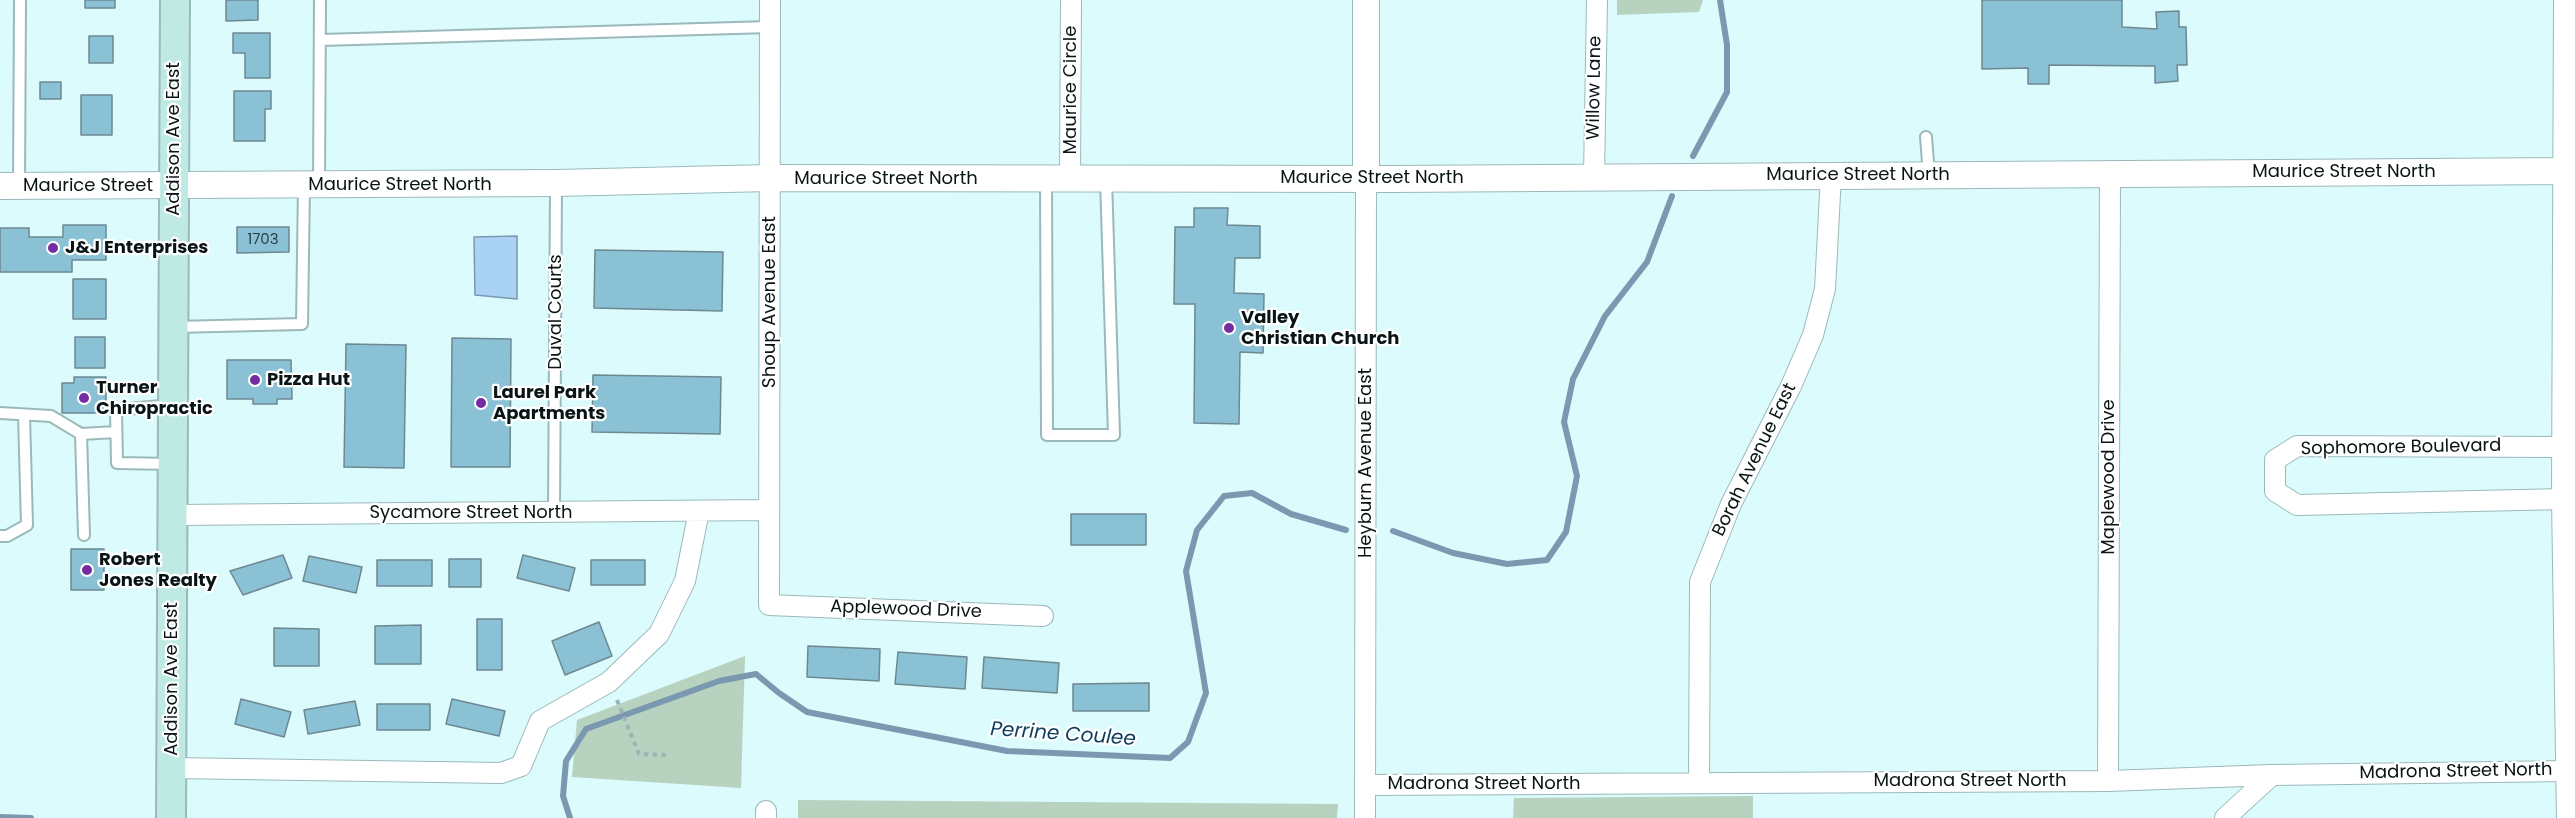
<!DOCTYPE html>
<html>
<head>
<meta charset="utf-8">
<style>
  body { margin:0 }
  canvas { display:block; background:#dbfbfc }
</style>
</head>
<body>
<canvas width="2575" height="818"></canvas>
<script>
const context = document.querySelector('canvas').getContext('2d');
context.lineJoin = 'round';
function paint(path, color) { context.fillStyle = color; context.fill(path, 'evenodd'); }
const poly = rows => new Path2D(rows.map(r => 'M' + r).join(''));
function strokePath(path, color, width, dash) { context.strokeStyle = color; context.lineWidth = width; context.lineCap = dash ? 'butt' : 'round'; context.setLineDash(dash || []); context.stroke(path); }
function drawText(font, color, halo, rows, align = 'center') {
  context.font = font + ' Poppins,sans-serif'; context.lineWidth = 4.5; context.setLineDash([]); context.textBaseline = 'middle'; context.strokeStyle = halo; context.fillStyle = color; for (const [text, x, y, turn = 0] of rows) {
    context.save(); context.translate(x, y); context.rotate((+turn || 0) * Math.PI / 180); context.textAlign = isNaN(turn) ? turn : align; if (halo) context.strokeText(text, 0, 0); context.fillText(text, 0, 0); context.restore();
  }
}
paint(poly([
  [1617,0,1703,0,1699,12,1617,15],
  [745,656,741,788,572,777,577,720],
  [1753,796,1753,818,1513,818,1514,798],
  [798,800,1338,804,1337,818,798,818]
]), '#b7d3c0');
const water = poly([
  [517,236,517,299,475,295,474,237,517,236]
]);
paint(water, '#aad2f4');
strokePath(water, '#7a99b1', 1.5);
strokePath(poly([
  [1693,156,1727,92,1727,45,1720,0],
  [1393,531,1453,553,1507,564,1547,560,1566,532,1577,476,1564,422,1573,379,1605,316,1647,262,1672,196],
  [0,817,31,818],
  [570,818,563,796,566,761,586,729,719,681,756,674,779,693,807,712,1007,751,1170,758,1188,742,1206,693,1186,571,1197,530,1224,496,1252,493,1291,514,1346,530]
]), '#7a99b1', 6);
const building = poly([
  [85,0,115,0,115,8,85,8,85,0],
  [226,0,258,0,258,20,226,21,226,0],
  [1982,0,2122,0,2122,27,2157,29,2156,12,2179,11,2179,27,2186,27,2187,65,2177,65,2178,81,2155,83,2155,66,2049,65,2049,84,2028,84,2028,68,1982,69,1982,0],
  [233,33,270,33,270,78,245,78,245,53,233,53,233,33],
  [89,36,113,36,113,63,89,63,89,36],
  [40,82,61,82,61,99,40,99,40,82],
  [234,91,271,91,271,109,265,109,265,141,234,141,234,91],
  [81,95,112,95,112,135,81,135,81,95],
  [1194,208,1228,208,1227,225,1260,226,1260,258,1235,258,1234,293,1264,294,1263,353,1240,352,1239,424,1194,423,1195,304,1174,304,1175,227,1194,227,1194,208],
  [63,225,106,225,106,260,72,260,72,272,0,272,0,228,29,228,29,237,63,237,63,225],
  [237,227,289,227,289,252,237,253,237,227],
  [595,250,723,252,722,311,594,308,595,250],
  [73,279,106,279,106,319,73,319,73,279],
  [75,337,105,337,105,368,75,368,75,337],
  [452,338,511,339,510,467,451,467,452,338],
  [346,344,406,345,404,468,344,467,346,344],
  [227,360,291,360,292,399,277,399,277,404,253,404,253,399,227,399,227,360],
  [593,375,721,377,720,434,592,432,593,375],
  [74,377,106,377,106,413,62,413,62,383,74,383,74,377],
  [1071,514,1146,514,1146,545,1071,545,1071,514],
  [71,549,104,549,104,590,71,590,71,549],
  [283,555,292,578,243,595,230,571,283,555],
  [523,555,575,568,569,591,517,578,523,555],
  [309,556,362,567,356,593,303,581,309,556],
  [449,559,481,559,481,587,449,587,449,559],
  [377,560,432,560,432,586,377,586,377,560],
  [591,560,645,560,645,585,591,585,591,560],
  [477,619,502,619,502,670,477,670,477,619],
  [599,622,612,656,565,675,552,641,599,622],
  [421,625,421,664,375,664,375,626,421,625],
  [274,628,319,629,319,666,274,666,274,628],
  [808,646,880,649,879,681,807,677,808,646],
  [898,652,967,657,965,689,895,684,898,652],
  [984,657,1059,663,1057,693,982,688,984,657],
  [1149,683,1149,711,1073,711,1073,684,1149,683],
  [241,699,291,712,284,737,235,724,241,699],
  [452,699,505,711,499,736,446,724,452,699],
  [355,701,360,725,308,734,304,710,355,701],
  [377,704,430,704,430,730,377,730,377,704]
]);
paint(building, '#8bc1d4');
strokePath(building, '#6e8892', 1.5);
const service = poly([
  [320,40,770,27],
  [1926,137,1929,175],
  [1046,179,1047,435,1114,435,1106,179],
  [319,185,320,0],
  [19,186,20,0],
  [174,327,302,324,304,185],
  [172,405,116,410,117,463,173,464],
  [0,413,51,416,81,434,116,432],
  [81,434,84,535],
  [554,513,556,183],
  [0,536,7,536,27,525,24,415]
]);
const minor = poly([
  [770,0,769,605,1043,616],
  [1594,177,1597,0],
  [1070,180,1071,0],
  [2565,499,2297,505,2275,491,2275,460,2297,446,2566,447],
  [173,515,769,510],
  [172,768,501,773,521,766,540,721,609,682,659,634,685,581,699,511],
  [2108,781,2110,174],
  [1699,783,1700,582,1731,504,1791,386,1813,335,1825,289,1831,175],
  [1365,785,2108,781,2272,775,2569,771],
  [766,811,766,818],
  [1365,818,1366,178],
  [2225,818,2272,775]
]);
const tertiary = poly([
  [2567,0,2565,499,2570,818],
  [1366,178,1366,0],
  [0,186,556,183,770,178,1393,179,2567,171]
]);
const secondary = poly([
  [171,818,175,0]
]);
strokePath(service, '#9bb9bb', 14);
strokePath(minor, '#9bb9bb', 22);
strokePath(tertiary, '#9bb9bb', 28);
strokePath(secondary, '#9bb9bb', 32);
strokePath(poly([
  [617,700,639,754,666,755]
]), '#9bb5b6', 4, [4.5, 4.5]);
strokePath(service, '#fff', 10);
strokePath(minor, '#fff', 20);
strokePath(tertiary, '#fff', 26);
strokePath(secondary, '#bfeae3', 28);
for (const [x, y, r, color] of [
  [53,248,6,"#742da1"],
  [1229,328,6,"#742da1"],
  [255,380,6,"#742da1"],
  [84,398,6,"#742da1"],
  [481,403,6,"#742da1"],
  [87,570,6,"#742da1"]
]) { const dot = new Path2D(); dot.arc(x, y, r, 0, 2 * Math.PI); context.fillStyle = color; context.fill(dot); strokePath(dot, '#fff', 2); }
drawText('15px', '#2a3f45', null, [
  ["1703",263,240]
]);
drawText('18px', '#091415', '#fff', [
  ["Willow Lane",1595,88,-89],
  ["Maurice Circle",1071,90,-90],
  ["Addison Ave East",174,139,-90],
  ["Maurice Street North",2344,172],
  ["Maurice Street North",1858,175],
  ["Maurice Street North",1372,178],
  ["Maurice Street North",886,179],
  ["Maurice Street North",400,185],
  ["Maurice Street",88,186],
  ["Shoup Avenue East",770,302,-90],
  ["Duval Courts",556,312,-90],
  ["Sophomore Boulevard",2401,448,-1],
  ["Borah Avenue East",1755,460,-64],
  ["Heyburn Avenue East",1366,463,-90],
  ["Maplewood Drive",2109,477,-90],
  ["Sycamore Street North",471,513],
  ["Applewood Drive",906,610,2],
  ["Addison Ave East",172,679,-90],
  ["Madrona Street North",2456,772,-1],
  ["Madrona Street North",1970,781],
  ["Madrona Street North",1484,784]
]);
drawText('bold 18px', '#091415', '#fff', [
  ["J&J Enterprises",65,248],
  ["Valley",1241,318],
  ["Christian Church",1241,339],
  ["Pizza Hut",267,380],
  ["Turner",96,388],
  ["Chiropractic",96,409],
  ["Laurel Park",493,393],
  ["Apartments",493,414],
  ["Robert",99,560],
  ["Jones Realty",99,581]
], 'left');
drawText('italic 20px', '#0e3d5d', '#fff', [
  ["Perrine Coulee",1063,735,4]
]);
</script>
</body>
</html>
